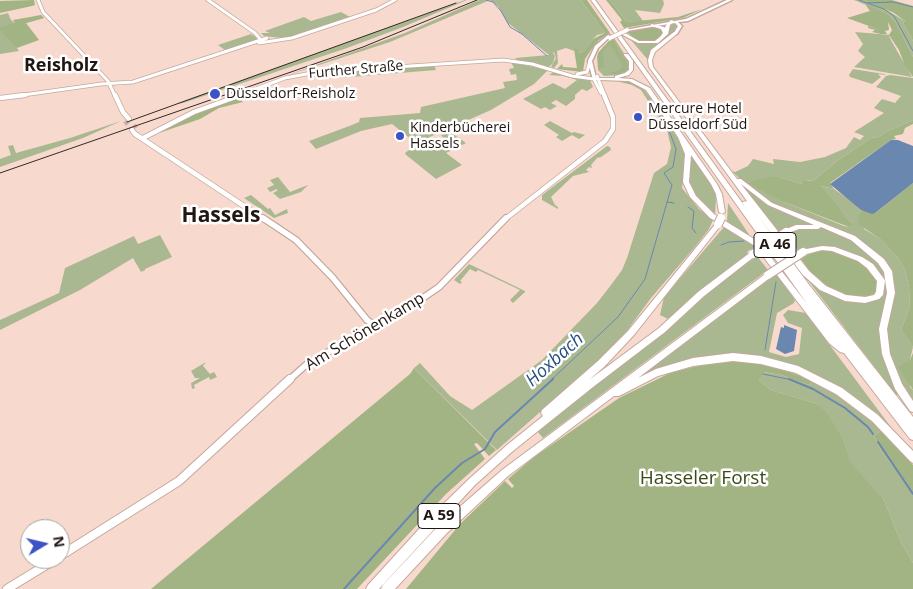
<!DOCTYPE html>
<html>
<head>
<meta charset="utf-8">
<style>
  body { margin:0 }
  #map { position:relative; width:913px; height:589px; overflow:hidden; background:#f8d9cd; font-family:"Open Sans",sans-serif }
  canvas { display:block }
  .north { position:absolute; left:20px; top:519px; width:50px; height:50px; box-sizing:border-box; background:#fff; border:1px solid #a6a2a0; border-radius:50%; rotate:81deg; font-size:14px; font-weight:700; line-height:20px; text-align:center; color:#201612 }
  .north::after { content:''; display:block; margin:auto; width:18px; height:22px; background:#3d52c5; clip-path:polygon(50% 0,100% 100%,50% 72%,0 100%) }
</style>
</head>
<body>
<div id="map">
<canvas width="913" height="589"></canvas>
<div class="north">N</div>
</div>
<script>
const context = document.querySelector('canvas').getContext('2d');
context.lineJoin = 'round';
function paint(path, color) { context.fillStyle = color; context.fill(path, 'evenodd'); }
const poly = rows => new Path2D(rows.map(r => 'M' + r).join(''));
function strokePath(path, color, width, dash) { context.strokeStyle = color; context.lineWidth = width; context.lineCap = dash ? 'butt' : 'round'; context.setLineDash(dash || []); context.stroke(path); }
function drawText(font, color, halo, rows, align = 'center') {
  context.font = font + ' "Open Sans",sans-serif'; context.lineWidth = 5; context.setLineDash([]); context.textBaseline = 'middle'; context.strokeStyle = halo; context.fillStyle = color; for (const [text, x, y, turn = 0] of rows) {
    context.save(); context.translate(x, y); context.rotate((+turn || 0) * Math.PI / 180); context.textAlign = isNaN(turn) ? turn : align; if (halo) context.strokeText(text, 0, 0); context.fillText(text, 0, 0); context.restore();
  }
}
paint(poly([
  [465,0,467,0,403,27,347,48,183,103,175,104],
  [479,0,581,0,605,33,597,35,593,39,583,54,566,48,557,51,558,63,554,68,551,67,556,58,554,52,553,53,555,56,553,63,549,67,517,60,515,58,549,55,508,23,498,6,490,0,390,42,285,76,405,33],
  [610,0,663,0,664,4,660,13,635,10,643,21,627,22],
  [854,0,863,0,881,7,905,21,903,23,913,41,913,57,896,23,888,14],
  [341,12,350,17,294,36,281,38,264,36,261,33,270,33,265,31,304,17,311,21],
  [8,13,11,20,15,23,41,15,44,18,26,23,9,36,19,51,0,54,0,15],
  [678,24,677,30,664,39,650,54,648,60,631,40,642,43,658,42,667,35,669,25],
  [855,32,891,35,889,36,892,42,912,77,854,67,865,57,858,51,863,44],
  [251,34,257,38,255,41,225,50,218,45],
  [614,38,629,61,629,69,620,75,604,76,598,70,597,56,603,47],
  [511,62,548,70,534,84,491,110,416,143,392,124,361,131,316,149,309,141,352,125,359,122,360,118,420,113,421,107,505,88,503,82,517,80,516,74,511,75,509,69,514,68],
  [434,65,436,70,339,78,338,72],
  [853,69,884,74,886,75,878,74,881,77,872,84,850,77,849,75],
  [554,72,590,80,593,87,587,91,582,89,575,95,575,99,566,106,556,100,551,103,557,106,550,110,545,107,541,109,523,99,553,83,565,89,577,80,563,76,549,75],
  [890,75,913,78,913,120,884,133,879,137,871,138,837,161,813,181,807,180,802,184,779,177,784,202,844,226,849,227,852,223,843,217,841,209,820,186,834,189,853,202,861,210,859,213,864,229,879,238,898,258,905,270,909,287,910,306,901,330,913,347,910,360,910,387,913,390,913,403,906,393,896,395,771,232,807,278,819,289,812,252,803,257,787,236,778,231,742,186,745,184,732,171,735,172,748,166,753,159,774,164,773,159,800,162,825,157,846,148,854,137,860,140,864,136,854,132,884,113,874,108,882,99,895,103,901,96,876,87,886,76],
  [616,81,631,82,642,87,657,106,684,148,686,159,682,188,699,209,713,220,709,229,694,248,651,298,626,332,607,353,497,450,414,368,420,363,450,396,472,410,542,360,597,303,611,285,622,270,627,258,654,173,667,164,671,147,667,130,641,90,632,85],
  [121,121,83,138,0,167,0,159,11,155,8,146,13,145,16,153,70,138],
  [550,121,572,133,574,132,585,135,579,139,572,135,562,141,556,137,559,135,544,125],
  [450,132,466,143,446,153,462,165,436,179,405,154,406,152,415,147,419,149,430,145,427,142,432,140,435,142,444,138,441,135],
  [607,146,610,147,611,150,601,157,597,158,591,165,592,168,589,167,586,170,589,172,573,176,551,197,555,205,558,207,558,209,542,200,542,195],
  [690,153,714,189,716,198,715,215,696,196,688,181],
  [278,177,290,192,308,185,301,192,280,199,273,193,277,191,277,189,270,192,267,188,274,185,270,180],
  [251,195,268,209,270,208,275,215,287,209,288,213,274,218,244,198],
  [728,203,750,236,727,222],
  [724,227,752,242,755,247,748,251,746,256,696,294,668,319,660,315,664,297],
  [160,235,172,257,145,269,145,270,141,272,133,258,80,290,0,330,0,320,59,293,65,268,134,236,138,244],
  [757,256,768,270,543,438,537,431,561,411,654,341,723,280],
  [469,264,525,291,525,292,513,303,510,300,520,290,478,270,476,272,470,269,460,281,462,282,460,284,454,280],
  [777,274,795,300,794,303,777,313,769,352,786,357,799,354,802,328,788,323,783,315,788,310,806,313,893,430,818,377,720,356,624,386,767,280],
  [206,362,203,366,210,374,214,372,217,377,210,380,209,377,194,385,195,388,192,389,191,383,200,378,195,378,191,371],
  [763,372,781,375,809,385,813,381,830,389,869,418,882,430,874,436,882,452,899,473,913,495,913,563,901,542,883,498,849,462,844,441,817,404,771,390,759,380]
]), '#aab891');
paint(poly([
  [34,0,35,5,32,6,0,13,0,1],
  [581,0,587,0,610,33,599,40,591,50,585,59,583,72,557,69,562,64,563,67,577,68,574,49,578,49,579,53,583,53,593,39,605,33],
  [606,0,610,0,627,22,678,17,702,9,683,18,624,28,620,22,622,20],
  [863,0,892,0,913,6,913,41,903,23,905,21,894,13],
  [865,4,888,14,896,23,913,57,913,77,905,66,899,50,889,35,892,30,888,22,889,30,885,31,887,34,881,34,872,32,875,30,868,28,868,26,880,30,847,18,870,11],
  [41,15,44,18,26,23,39,40,17,48,0,30,0,27,15,23,13,20],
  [654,26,661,28,664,32,658,39,654,41,636,40,627,32],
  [613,40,628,65,627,71,620,75,608,73,620,70,623,66,610,44,603,52,604,68,598,68,598,53,609,41],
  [239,98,243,102,219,108,200,119,159,133,182,119],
  [913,120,913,124,905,128,903,134,894,136,896,139,891,140,830,183,834,189,821,186,841,209,844,217,853,224,849,227,784,202,749,184,755,180,770,177,779,177,802,184,804,180,813,181,837,161,871,138,879,137,884,133],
  [913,183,913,347,901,330,910,306,909,287,905,270,898,258,879,238,858,224,859,213,861,210,875,213],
  [829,250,858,259,875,274,879,285,876,291,868,296,861,297,847,296,827,288,812,274,801,259,812,252],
  [913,353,913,390,898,367,910,360],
  [717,361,739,361,772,365,813,381,809,385,781,375,764,372,759,380,771,390,817,404,827,413,844,441,850,462,883,498,901,542,913,563,913,589,406,589,460,524,505,481,512,488,514,486,508,479,534,457,619,398,670,373],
  [414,368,496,450,489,456,477,443,474,444,485,459,446,494,357,589,151,589,410,374],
  [882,430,913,465,913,495,899,473,882,452,874,436]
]), '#a3b484');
paint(poly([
  [891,140,898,140,913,146,913,183,875,213,872,214,861,210,830,184],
  [784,325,797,330,794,351,785,354,776,349,781,327,784,328]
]), '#6a87af');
strokePath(poly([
  [486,0,493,2,501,11,510,27,522,34,547,56],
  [859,0,884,9,894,16,913,51],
  [867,3,893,2,913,7],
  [667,202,674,203],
  [688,207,694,211,692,228,696,233],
  [721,245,729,242,744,241],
  [765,350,776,282],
  [763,374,792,380],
  [551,380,618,317,645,279,672,185,664,173,673,167,676,149,670,133,654,106]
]), '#6a87af', 1);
strokePath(poly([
  [789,379,813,389,845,408,868,427,873,434],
  [878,442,913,494],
  [344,589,435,488,462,463,485,449,495,432,553,379]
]), '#6a87af', 2);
strokePath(poly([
  [125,121,129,126],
  [134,125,136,128]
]), '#cdb2a8', 4.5, [4.5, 2]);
const secondaryFar3 = poly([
  [38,0,43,12,108,81,115,96],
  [208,0,255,33,261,40],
  [259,43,292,38,376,10,395,0],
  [577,74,587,72,590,61],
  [597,76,605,96],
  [16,96,101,84,133,82,267,38],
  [237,96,285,78,317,72,503,60,532,64,572,76,594,79,601,93]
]);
const secondaryFar2 = poly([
  [115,95,123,112,129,119],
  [0,98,25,95],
  [132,130,135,134,265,220],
  [143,138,194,112,241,95],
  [504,220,605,141,613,129,613,117,604,95]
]);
const secondaryFar1 = poly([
  [263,218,296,240,333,278,367,320,374,325],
  [289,380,307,364,417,302,439,287,506,218]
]);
const secondary = poly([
  [60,556,179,481,290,379],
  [7,589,56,559]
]);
const primary = poly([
  [727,0,732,0,688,21,678,22,682,26,677,34,674,33,678,26,675,23,627,31,625,30,686,19,727,0],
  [608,35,611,36,598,48,592,61,596,78,601,79,599,80,593,80,588,61,595,46,608,35]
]);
const highway = poly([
  [591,0,595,0,746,208,742,203,743,202,747,201,649,67,648,60,651,50,674,32,678,33,655,52,652,60,653,67,737,179,741,179,772,203,855,236,884,259,892,271,895,293,887,329,890,354,902,384,913,401,913,412,910,411,895,389,882,354,879,329,887,293,884,272,878,263,851,240,821,227,818,229,799,229,786,234,784,234,783,232,784,230,796,225,814,225,768,205,741,184,809,271,826,286,846,295,865,297,874,295,876,292,877,281,867,268,858,261,832,251,822,250,803,255,800,252,801,250,822,246,835,247,862,257,873,264,884,279,885,281,883,295,879,299,865,303,845,301,820,290,803,275,758,216,810,286,913,417,913,440,910,439,844,353,840,352,829,343,755,246,721,225,634,335,604,367,589,380,659,328,698,292,751,252,755,252,757,254,755,256,704,296,665,332,593,387,513,451,475,485,438,525,379,589,366,589,368,585,430,517,469,479,507,445,543,416,541,413,542,410,598,361,628,331,717,222,710,218,690,197,683,182,685,154,678,137,646,90,629,81,599,80,597,79,599,78,615,78,615,76,625,73,629,70,629,61,624,55,624,54,628,54,633,61,633,70,629,75,618,78,632,79,650,88,717,184,722,194,725,212,722,214,719,212,716,194,711,184,691,155,689,182,696,196,714,214,759,242,808,305,591,0],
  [671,20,674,21,670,25,668,34,658,43,638,43,621,34,625,33,639,41,655,41,660,37,663,33,661,29,651,26,651,24,664,27,665,28,666,25,671,20],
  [768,272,772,275,771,277,638,378,656,369,693,358,733,353,761,356,798,366,842,388,878,415,913,451,913,463,910,461,872,421,836,394,796,373,761,364,733,361,693,366,658,376,619,396,614,396,508,476,447,533,395,589,381,589,383,585,439,525,502,470,768,272]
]);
strokePath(secondaryFar3, '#c5a79c', 4.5);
strokePath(secondaryFar2, '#c5a79c', 6);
strokePath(secondaryFar1, '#c5a79c', 8);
strokePath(secondary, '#c5a79c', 10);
strokePath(primary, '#c5a79c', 3);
strokePath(highway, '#c5a79c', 2);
strokePath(secondaryFar3, '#fff', 3);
strokePath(secondaryFar2, '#fff', 4.5);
strokePath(secondaryFar1, '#fff', 5.5);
strokePath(secondary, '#fff', 8);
paint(primary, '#fff');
paint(highway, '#fff');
strokePath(poly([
  [127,122,456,3],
  [0,173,363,47,477,0]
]), '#362a25', 1);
const primaryBridge = poly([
  [610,38,627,30]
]);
const highwayBridge = poly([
  [718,224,721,218],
  [753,254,786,232],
  [768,275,803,252]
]);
strokePath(primaryBridge, '#c5a79c', 5, []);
strokePath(highwayBridge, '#c5a79c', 10, []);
strokePath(primaryBridge, '#fff', 4);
strokePath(highwayBridge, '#fff', 8);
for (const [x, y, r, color] of [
  [215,94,6,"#3d52c5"],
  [638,117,5,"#3d52c5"],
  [400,136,5,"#3d52c5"]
]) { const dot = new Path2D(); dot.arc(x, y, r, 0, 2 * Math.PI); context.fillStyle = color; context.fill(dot); strokePath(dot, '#fff', 2); }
drawText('14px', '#201612', '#fff', [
  ["Further Straße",356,70,-5]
]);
drawText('14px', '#201612', '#fff', [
  ["Düsseldorf-Reisholz",226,94],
  ["Mercure Hotel",648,109],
  ["Düsseldorf Süd",648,125],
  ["Kinderbücherei",410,128],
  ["Hassels",410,144]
], 'left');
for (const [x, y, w] of [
  [775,245,42],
  [439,516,42]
]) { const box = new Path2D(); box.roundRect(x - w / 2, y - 12.5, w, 25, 4); context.fillStyle = '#fff'; context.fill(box); strokePath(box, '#201612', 1); }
drawText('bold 15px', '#201612', null, [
  ["A 46",775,245],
  ["A 59",439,516]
]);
drawText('16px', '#201612', '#fff', [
  ["Am Schönenkamp",365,332,-31]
]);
drawText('bold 18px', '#201612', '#fff', [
  ["Reisholz",61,66]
]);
drawText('italic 18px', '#284f84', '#fff', [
  ["Hoxbach",555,360,-42]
]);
drawText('19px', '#3a4a15', '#fff', [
  ["Hasseler Forst",703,479]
]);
drawText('bold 21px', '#201612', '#fff', [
  ["Hassels",221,216]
]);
</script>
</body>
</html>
